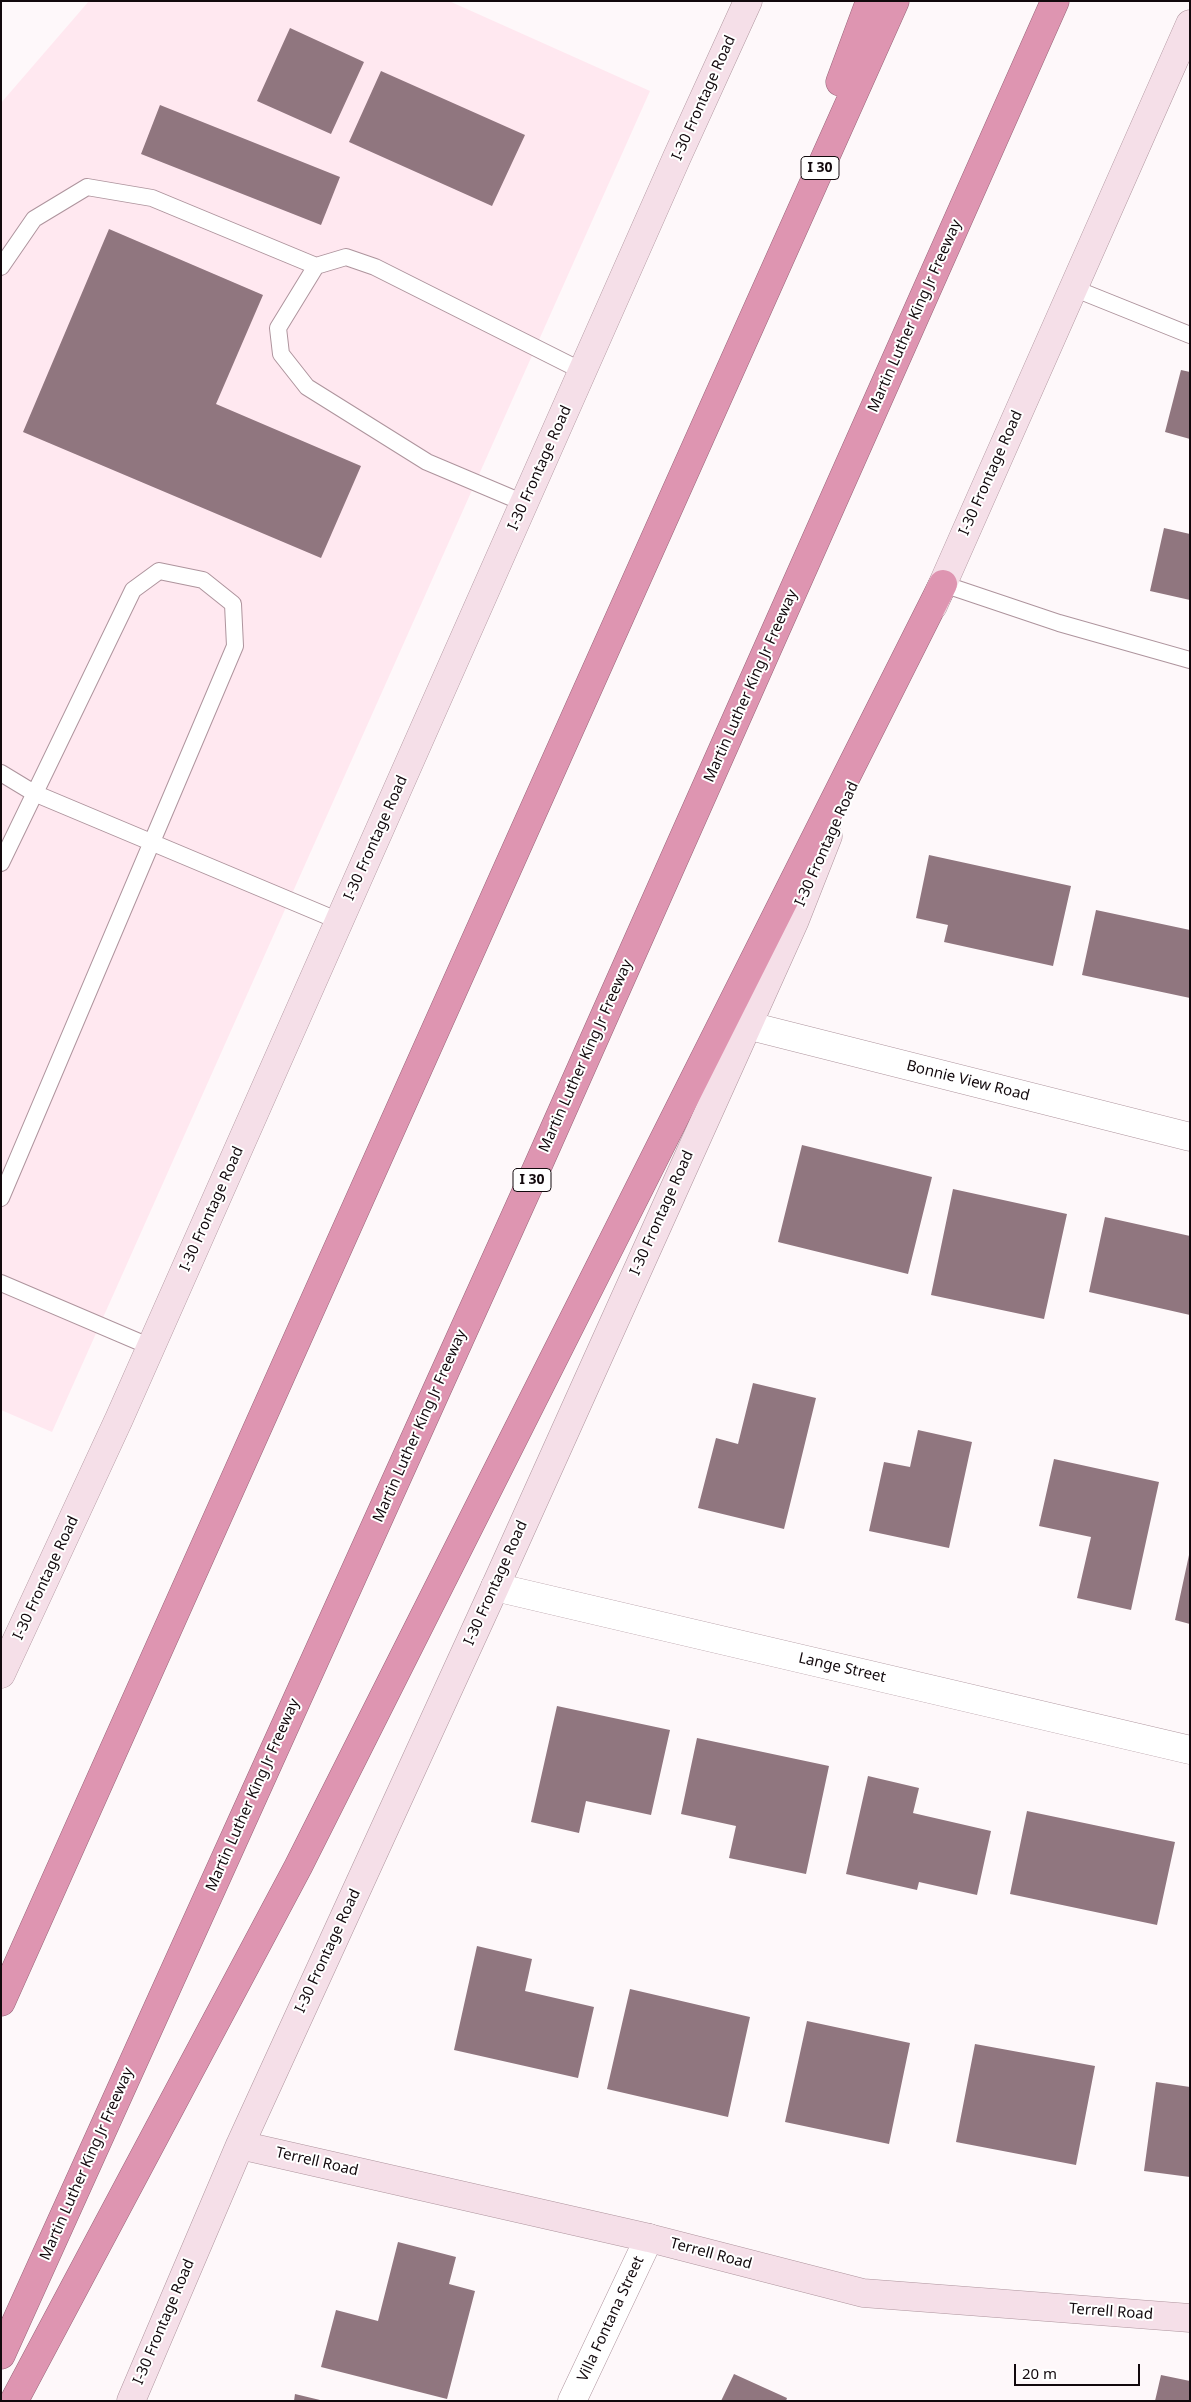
<!DOCTYPE html>
<html>
<head>
<meta charset="utf-8">
<style>
  body { margin:0 }
  #map { position:relative; width:1191px; height:2402px; overflow:hidden; background:#fef8fa; font-family:"Noto Sans",sans-serif }
  canvas { display:block }
  .frame { position:absolute; inset:0; border:2px solid #12090d; pointer-events:none }
  .scale { position:absolute; left:1014px; top:2364px; width:126px; height:22px; box-sizing:border-box; border:2px solid #12090d; border-top:0; padding-left:6px; font-size:15px; line-height:18px; white-space:nowrap; color:#12090d; -webkit-text-stroke:4px #fff; paint-order:stroke }
</style>
</head>
<body>
<div id="map">
<canvas width="1191" height="2402"></canvas>
<div class="frame"></div>
<div class="scale">20 m</div>
</div>
<script>
const context = document.querySelector('canvas').getContext('2d');
context.lineJoin = 'round';
function paint(path, color) { context.fillStyle = color; context.fill(path, 'evenodd'); }
const poly = rows => new Path2D(rows.map(r => 'M' + r).join(''));
function strokePath(path, color, width, dash) { context.strokeStyle = color; context.lineWidth = width; context.lineCap = dash ? 'butt' : 'round'; context.setLineDash(dash || []); context.stroke(path); }
function drawText(font, color, halo, rows, align = 'center') {
  context.font = font + ' "Noto Sans",sans-serif'; context.lineWidth = 4; context.setLineDash([]); context.textBaseline = 'middle'; context.strokeStyle = halo; context.fillStyle = color; for (const [text, x, y, turn = 0] of rows) {
    context.save(); context.translate(x, y); context.rotate((+turn || 0) * Math.PI / 180); context.textAlign = isNaN(turn) ? turn : align; if (halo) context.strokeText(text, 0, 0); context.fillText(text, 0, 0); context.restore();
  }
}
paint(poly([
  [89,1,449,1,650,91,52,1432,1,1410,1,103]
]), '#ffe8f0');
paint(poly([
  [290,28,364,62,331,134,257,101],
  [381,71,525,135,492,206,349,142],
  [160,105,340,177,321,225,141,154],
  [109,229,263,295,216,404,361,466,321,558,23,432],
  [1181,370,1190,372,1190,439,1165,432],
  [1164,528,1190,534,1190,600,1150,591],
  [929,855,1071,886,1053,966,944,942,948,925,916,918],
  [1096,910,1190,930,1190,998,1082,975],
  [802,1145,932,1177,908,1274,778,1242],
  [953,1189,1067,1214,1044,1319,931,1295],
  [1105,1217,1190,1236,1190,1315,1089,1292],
  [753,1383,816,1398,784,1529,698,1508,716,1438,738,1444],
  [918,1430,972,1442,949,1548,869,1531,884,1462,910,1467],
  [1054,1459,1159,1482,1131,1610,1077,1598,1091,1537,1039,1526],
  [1189,1555,1190,1555,1190,1624,1175,1620],
  [557,1706,670,1730,651,1815,586,1801,579,1833,531,1822],
  [697,1738,829,1766,806,1874,729,1858,736,1826,681,1814],
  [868,1776,919,1788,913,1813,991,1831,977,1895,919,1882,917,1890,846,1874],
  [1027,1811,1175,1842,1157,1925,1010,1894],
  [477,1946,532,1959,525,1991,594,2007,578,2078,454,2050],
  [630,1989,750,2017,728,2117,607,2089],
  [807,2021,910,2043,889,2144,785,2122],
  [975,2044,1095,2066,1076,2165,956,2142],
  [1156,2082,1190,2087,1190,2177,1144,2171],
  [398,2242,456,2257,449,2284,475,2291,447,2399,321,2367,336,2310,378,2321],
  [734,2374,787,2398,786,2401,721,2401],
  [1161,2375,1190,2381,1190,2401,1155,2401],
  [295,2394,320,2400,320,2401,294,2401]
]), '#90767f');
const lane = poly([
  [1,267,34,219,87,187,152,198,316,266],
  [1073,288,1190,335],
  [524,503,427,462,307,387,281,354,278,328,316,266,346,257,375,267,582,371],
  [943,584,1059,623,1190,660],
  [1,773,34,793,339,921],
  [1,863,133,590,159,571,203,580,233,604,235,646,1,1198],
  [1,1283,151,1347]
]);
const street = poly([
  [746,1025,1190,1137],
  [495,1587,1190,1750],
  [572,2401,649,2238]
]);
const secondary = poly([
  [933,606,1190,24],
  [1,1674,119,1419,677,157,748,1],
  [240,2145,649,2238,863,2293,1190,2318],
  [131,2401,240,2145,495,1587,795,920,828,836]
]);
const highway = poly([
  [840,82,870,1],
  [1,2002,895,1],
  [1,2355,536,1170,1055,1],
  [14,2401,298,1867,943,584]
]);
strokePath(lane, '#ae949d', 18);
strokePath(street, '#ae949d', 29);
strokePath(secondary, '#ae949d', 29);
strokePath(highway, '#976478', 29);
strokePath(lane, '#fff', 16);
strokePath(street, '#fff', 28);
strokePath(secondary, '#f5dfe8', 28);
strokePath(highway, '#de95b1', 28);
for (const [x, y, w] of [
  [820,168,38],
  [532,1180,38]
]) { const box = new Path2D(); box.roundRect(x - w / 2, y - 11.5, w, 23, 4); context.fillStyle = '#fff'; context.fill(box); strokePath(box, '#12090d', 1); }
drawText('bold 14px', '#12090d', null, [
  ["I 30",820,168],
  ["I 30",532,1180]
]);
drawText('15px', '#12090d', '#fff', [
  ["I-30 Frontage Road",704,98,-66],
  ["Martin Luther King Jr Freeway",915,316,-66],
  ["I-30 Frontage Road",540,468,-66],
  ["I-30 Frontage Road",991,473,-66],
  ["Martin Luther King Jr Freeway",751,686,-66],
  ["I-30 Frontage Road",376,838,-66],
  ["I-30 Frontage Road",827,844,-66],
  ["Martin Luther King Jr Freeway",586,1056,-66],
  ["Bonnie View Road",968,1081,14],
  ["I-30 Frontage Road",212,1209,-66],
  ["I-30 Frontage Road",662,1213,-66],
  ["Martin Luther King Jr Freeway",420,1426,-66],
  ["I-30 Frontage Road",46,1578,-65],
  ["I-30 Frontage Road",496,1583,-66],
  ["Lange Street",842,1668,13],
  ["Martin Luther King Jr Freeway",253,1795,-66],
  ["I-30 Frontage Road",328,1951,-65],
  ["Terrell Road",317,2162,13],
  ["Martin Luther King Jr Freeway",87,2164,-66],
  ["Terrell Road",711,2254,15],
  ["Terrell Road",1111,2312,4],
  ["Villa Fontana Street",611,2319,-65],
  ["I-30 Frontage Road",164,2322,-67]
]);
</script>
</body>
</html>
